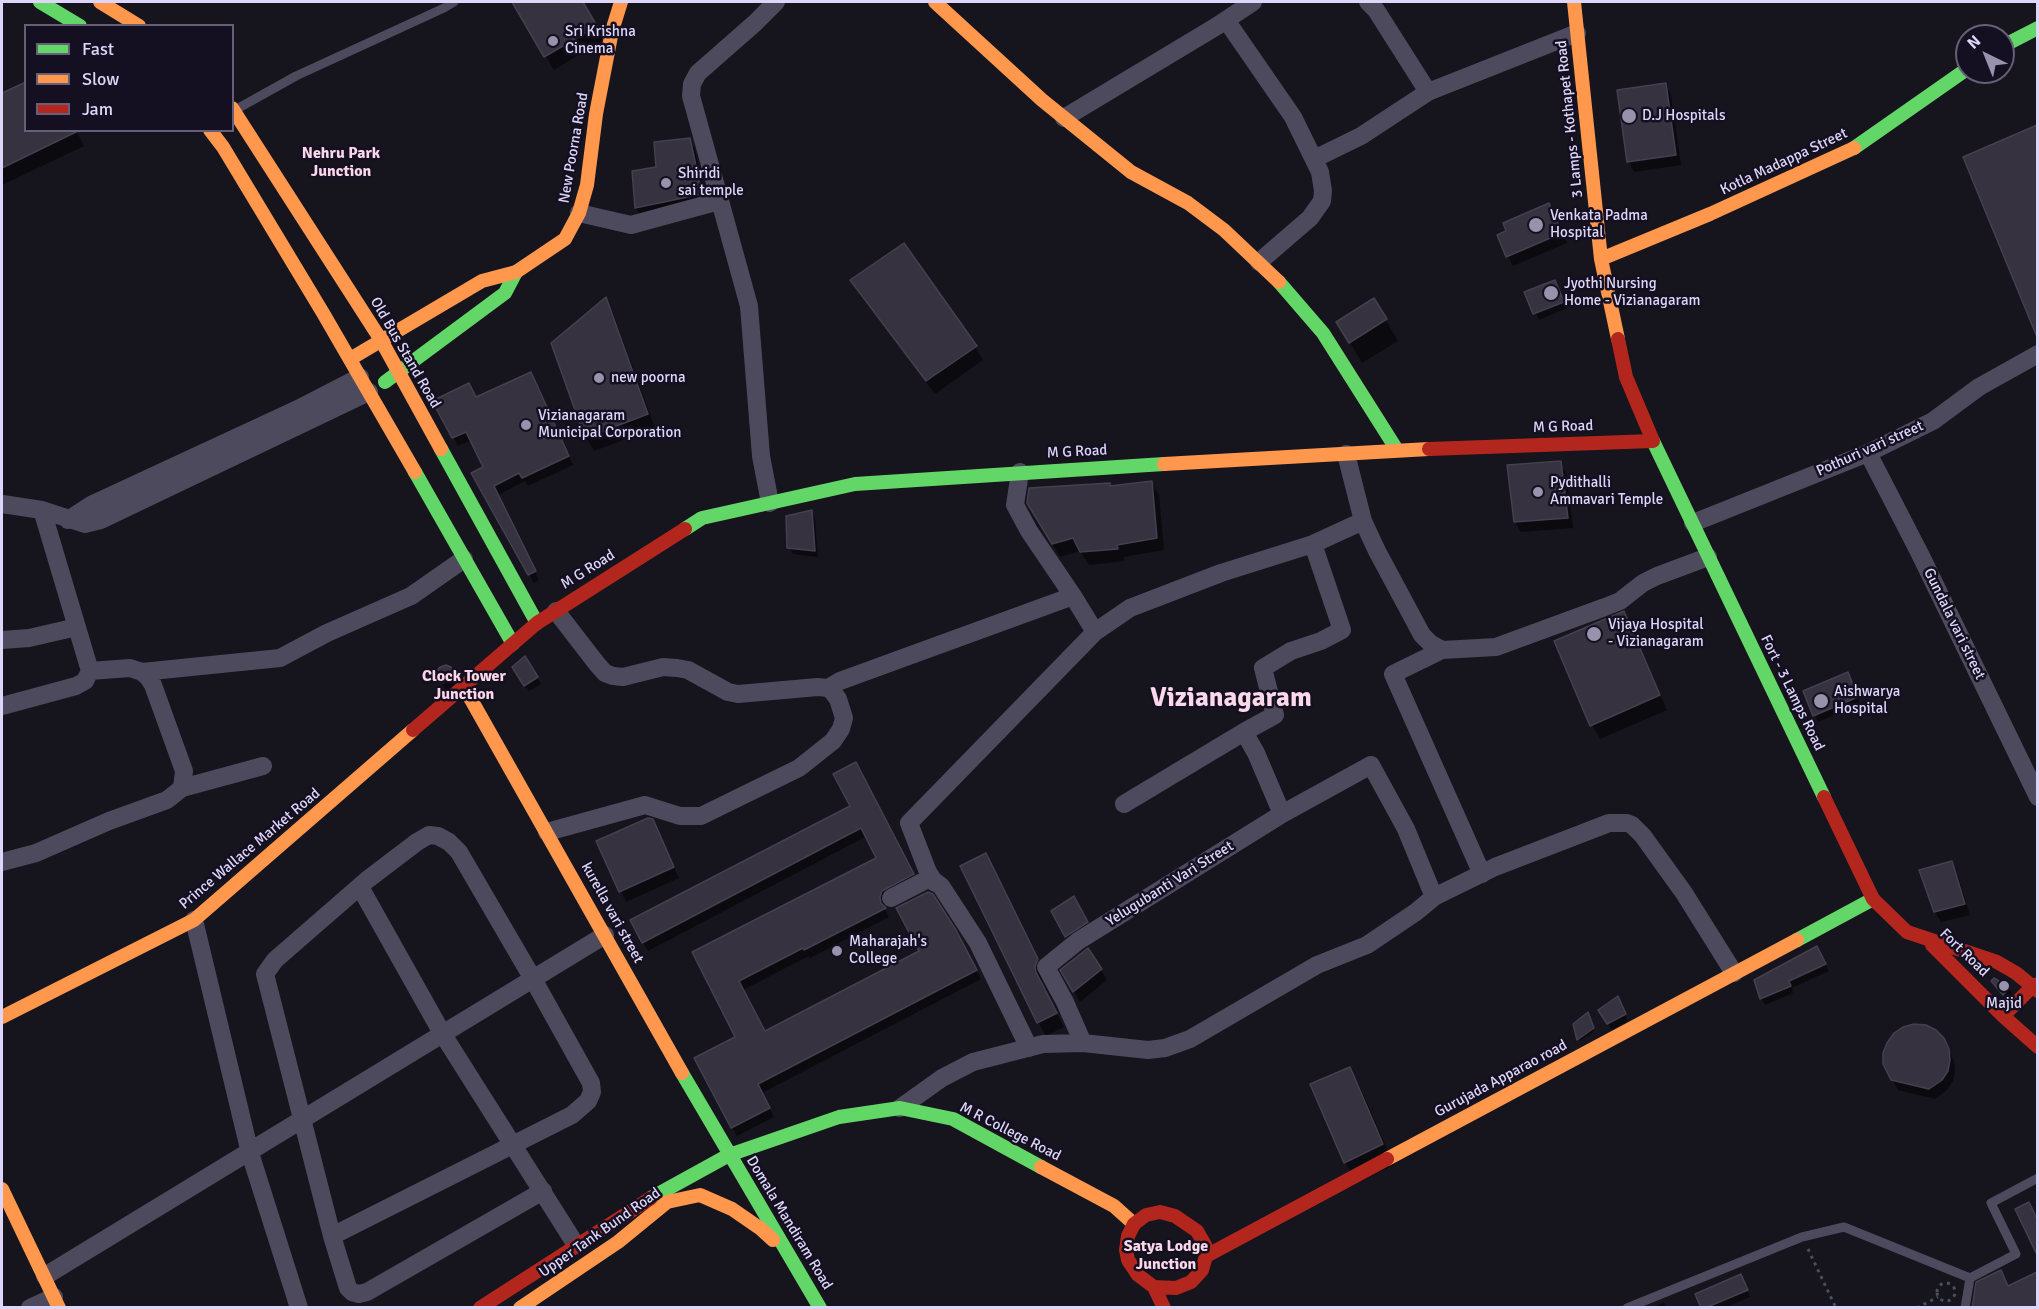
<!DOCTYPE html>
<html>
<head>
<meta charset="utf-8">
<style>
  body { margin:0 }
  #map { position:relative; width:2039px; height:1309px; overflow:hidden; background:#16141d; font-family:Signika,sans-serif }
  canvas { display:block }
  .frame { position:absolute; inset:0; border:3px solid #ded6f9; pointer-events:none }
  .legend { position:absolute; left:24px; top:24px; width:210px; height:108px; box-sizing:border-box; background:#151021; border:2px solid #655f77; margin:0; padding:8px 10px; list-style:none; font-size:18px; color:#ded6f9 }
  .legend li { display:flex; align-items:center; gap:12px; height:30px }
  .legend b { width:30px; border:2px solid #655f77 }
  .north { position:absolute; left:1955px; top:24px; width:60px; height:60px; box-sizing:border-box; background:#151021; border:2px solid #655f77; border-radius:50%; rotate:317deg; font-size:16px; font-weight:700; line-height:24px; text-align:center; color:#ded6f9 }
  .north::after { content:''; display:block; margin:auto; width:21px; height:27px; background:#9892ac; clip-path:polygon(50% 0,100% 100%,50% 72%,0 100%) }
</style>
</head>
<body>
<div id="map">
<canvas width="2039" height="1309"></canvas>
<div class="frame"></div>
<ul class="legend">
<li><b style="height:8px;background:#63d668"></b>Fast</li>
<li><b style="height:8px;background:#ff974d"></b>Slow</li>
<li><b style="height:8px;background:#b3261e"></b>Jam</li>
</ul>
<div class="north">N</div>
</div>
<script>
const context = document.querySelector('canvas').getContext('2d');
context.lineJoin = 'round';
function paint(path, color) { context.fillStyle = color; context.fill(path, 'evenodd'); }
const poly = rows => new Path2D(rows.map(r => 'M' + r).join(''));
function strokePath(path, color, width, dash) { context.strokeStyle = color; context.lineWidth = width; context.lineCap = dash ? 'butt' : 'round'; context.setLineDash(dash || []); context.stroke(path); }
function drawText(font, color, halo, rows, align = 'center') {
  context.font = font + ' Signika,sans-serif'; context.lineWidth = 5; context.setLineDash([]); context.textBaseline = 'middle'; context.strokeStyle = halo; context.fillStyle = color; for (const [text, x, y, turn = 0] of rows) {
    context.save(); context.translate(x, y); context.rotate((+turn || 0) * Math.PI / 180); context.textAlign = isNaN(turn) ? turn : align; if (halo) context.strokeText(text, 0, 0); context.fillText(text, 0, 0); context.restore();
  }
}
paint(poly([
  [514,2,581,2,603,40,554,70],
  [26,84,26,130,76,130,84,146,2,185,2,95],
  [1665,84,1671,95,1681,165,1634,172,1629,162],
  [2038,127,2038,334,1965,158],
  [689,140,695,149,706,203,641,217,636,208,658,168],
  [1549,205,1567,243,1513,266,1508,256,1508,231],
  [852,281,975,347,983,360,935,394,860,295],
  [1558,288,1567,308,1539,320,1526,293],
  [606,299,613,313,655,428,594,451,586,437],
  [1374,300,1398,341,1362,363,1338,322],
  [535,382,573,465,528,486,525,481,498,495,539,580,534,583,473,473,485,468,472,440,458,446,434,402,476,399],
  [1560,463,1566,473,1573,528,1521,532,1515,522,1509,466],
  [1151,482,1159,495,1164,550,1124,557,1124,561,1089,565,1080,551,1060,557,1028,503,1110,487],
  [812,512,815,518,818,557,793,554,789,547],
  [1623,613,1631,627,1667,710,1600,739,1592,725],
  [452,670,460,685,447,692,438,677],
  [517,674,537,677,541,684,529,691],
  [1851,680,1860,704,1818,722,1805,692],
  [860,772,917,883,886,900,884,908,889,917,810,958,809,956,743,990,765,1032,960,940,981,979,762,1093,774,1117,737,1136,732,1127,737,1038,694,953,878,858,867,836,648,951,643,942,852,807],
  [658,831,679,878,626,902,598,842],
  [1952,862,1957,873,1970,915,1941,922,1935,912,1920,871],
  [993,869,1045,974,1042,982,1043,987,1064,1027,1046,1036,1038,1022],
  [1073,899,1090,929,1070,943,1053,912],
  [1817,948,1829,971,1792,988,1793,993,1765,1005,1761,998],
  [1062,970,1101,970,1107,980,1080,1002],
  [1993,982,2009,989,2013,995,2008,1000],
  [1621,1004,1628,1021,1612,1030,1600,1010],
  [1589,1016,1594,1031,1580,1041,1575,1024],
  [1943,1039,1954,1061,1955,1071,1953,1081,1947,1090,1935,1099,1898,1090,1892,1079],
  [1349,1069,1361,1089,1394,1165,1357,1183,1345,1162],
  [1744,1283,1750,1297,1724,1308,1702,1308],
  [1664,1302,1667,1308,1652,1308]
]), '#0007');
const building = poly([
  [512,2,583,2,597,26,544,57,512,2],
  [26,82,26,130,80,130,2,168,2,93,26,82],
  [1666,83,1676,155,1627,162,1617,90,1666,83],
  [2037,125,2037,337,1963,157,2037,125],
  [690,138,702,194,635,208,632,171,656,167,654,142,690,138],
  [1549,203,1562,233,1506,257,1497,235,1506,231,1503,223,1549,203],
  [904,243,977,346,926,381,850,280,904,243],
  [1555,280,1564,302,1533,314,1524,292,1555,280],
  [606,297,648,414,585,438,551,343,606,297],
  [1374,298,1387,319,1349,343,1336,322,1374,298],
  [531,372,569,456,522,478,519,473,494,486,536,571,528,575,471,473,483,467,466,432,452,438,432,401,469,383,476,397,531,372],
  [1561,461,1568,518,1514,522,1507,465,1561,461],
  [1152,481,1157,538,1117,545,1118,549,1080,552,1073,538,1052,544,1027,503,1029,488,1110,483,1110,486,1152,481],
  [812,510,815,551,787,548,786,516,812,510],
  [1624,611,1660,695,1590,726,1554,641,1624,611],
  [525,656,538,677,524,686,512,667,525,656],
  [446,665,451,667,454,673,443,683,437,678,436,672,440,667,446,665],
  [1848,672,1858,697,1813,716,1803,691,1848,672],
  [856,762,914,874,882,891,880,897,881,903,886,908,804,950,803,948,739,981,765,1031,919,951,896,908,928,892,933,894,956,930,977,970,758,1084,770,1108,731,1128,694,1058,735,1037,692,952,876,858,861,828,642,943,630,920,850,806,833,774,856,762],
  [648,818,653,819,674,867,619,892,596,841,648,818],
  [986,853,1038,959,1035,967,1036,972,1057,1013,1037,1023,960,866,986,853],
  [1952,861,1965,904,1934,912,1919,870,1952,861],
  [1074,896,1088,922,1065,937,1051,911,1074,896],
  [1817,946,1826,964,1789,981,1791,986,1760,999,1754,980,1817,946],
  [1088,948,1102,969,1073,992,1060,970,1088,948],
  [1994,978,2010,988,2003,995,1991,981,1994,978],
  [1618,996,1626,1014,1607,1024,1598,1010,1618,996],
  [1588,1012,1594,1028,1577,1040,1573,1024,1588,1012],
  [1914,1024,1926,1025,1936,1030,1944,1038,1949,1049,1950,1060,1948,1071,1942,1080,1929,1089,1891,1080,1883,1064,1883,1053,1887,1043,1894,1033,1903,1027,1914,1024],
  [1350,1067,1383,1144,1344,1163,1310,1084,1350,1067],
  [2029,1202,2037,1219,2037,1255,2015,1209,2029,1202],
  [2001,1270,2008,1286,2037,1272,2037,1308,1972,1308,1976,1282,2001,1270],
  [1741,1274,1748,1290,1705,1308,1701,1308,1695,1294,1741,1274]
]);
paint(building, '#36323f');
strokePath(building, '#444050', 1.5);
strokePath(poly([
  [1808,1249,1836,1308],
  '1937 1292a9 9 0 1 1 18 0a9 9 0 1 1-18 0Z',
  [1917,1308,1938,1297]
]), '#49505d', 3, [3, 4.5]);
strokePath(poly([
  [235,110,296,76,444,8,454,2],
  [1627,1308,1802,1237,1844,1227,1970,1278,2016,1254,1991,1203,2038,1178],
  [1965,1308,1970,1278]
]), '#4d4a5d', 9);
strokePath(poly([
  [1368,2,1376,10,1428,92],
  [1226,20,1293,117,1320,172,1323,191,1322,201,1310,218,1259,262],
  [1064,118,1217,26,1253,2],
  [1314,159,1361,136,1428,92,1577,33],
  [579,213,631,225,719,201],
  [1868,453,1920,554,2038,797],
  [1346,454,1363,521,1377,551,1422,635,1431,644,1442,650,1496,647,1605,607,1620,601,1643,583,1657,576,1708,557],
  [1020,472,1015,505,1029,531,1073,596],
  [770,503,761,456,749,306,691,96,692,84,698,73,755,23,776,2],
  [2,504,42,510,85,524,101,520,369,392],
  [68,520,91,505,298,409,360,377],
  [1693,523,1868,453,1933,421,1979,387,2038,354],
  [2,640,29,638,77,627],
  [1442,650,1393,674,1482,874],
  [142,672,280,658,327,633,411,596,464,559],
  [828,688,840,681,1073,596,1095,632],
  [2,706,76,686,85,681,90,671,42,510],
  [1244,732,1275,715,1263,668,1291,651,1321,641,1342,630,1313,544],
  [182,788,263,766],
  [1124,804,1244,732,1256,753,1282,814],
  [547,832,645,805,680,816,701,816,799,768,833,741,841,729,844,718,838,699,832,691,828,688,818,687,738,694,728,692,688,670,677,668,663,667,623,677,613,676,605,673,597,664,556,611],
  [2,862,36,853,109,821,167,800,182,788,184,771,153,685,148,677,142,672,130,668,90,671],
  [935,883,928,872,909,823,1095,632,1130,608,1221,573,1313,544,1363,521],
  [360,887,442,1033,576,1245],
  [891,898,928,879,932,879,941,886,978,943,1029,1048],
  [194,920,250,1153,299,1308],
  [1083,1043,1065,1002,1046,967,1078,941,1282,814,1371,765,1406,829,1434,897],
  [900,1108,942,1078,973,1062,1043,1044,1083,1043,1148,1050,1165,1048,1190,1039,1317,965,1367,945,1416,912,1434,897,1495,867,1609,823,1627,823,1632,825,1643,836,1684,893,1734,973],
  [332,1236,572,1115,588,1101,592,1092,591,1083,533,979,459,852,449,842,438,836,429,835,417,842,367,880,275,960,265,974,332,1236,348,1288,352,1292,359,1294,367,1292,543,1191],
  [45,1276,605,935],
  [30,1308,54,1297]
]), '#4d4a5d', 18);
strokePath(poly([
  [40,2,80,26],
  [2003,46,2038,28],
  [1854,148,1967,69],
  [1279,282,1323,333,1397,450],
  [385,382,505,293,516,272],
  [1653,441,1824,797],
  [441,449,537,623],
  [415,472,513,644],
  [685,529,702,518,855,484,1164,464],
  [1797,940,1873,899],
  [682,1073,820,1308],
  [651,1198,729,1155,839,1117,900,1108,953,1119,1041,1167]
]), '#63d668', 14);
strokePath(poly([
  [100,2,139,26],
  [935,2,1042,100,1131,172,1188,203,1224,230,1279,282],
  [1574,2,1601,259,1618,339],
  [232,108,381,340,441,449],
  [210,130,223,147,323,313,415,472],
  [1601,259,1710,214,1854,148],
  [350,359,482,281,516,272,565,239,579,213,587,185,596,114,612,31,621,2],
  [1164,464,1429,449],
  [464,687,682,1073],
  [2,1017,194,920,413,730],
  [1387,1159,1797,940],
  [1041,1167,1114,1206,1134,1224],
  [2,1189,59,1308],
  [520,1308,618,1242,667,1202,700,1195,732,1209,761,1229,773,1240]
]), '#ff974d', 14);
strokePath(poly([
  [1429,449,1653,441,1626,377,1618,339],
  [413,730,537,623,685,529],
  [1824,797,1873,899,1907,932,1997,962,2016,973,2038,991],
  [1932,945,2003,1016,2038,1047],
  [2033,986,2038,984],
  [2003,1016,2033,986],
  [1206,1256,1387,1159],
  [1154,1287,1176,1288,1191,1282,1202,1270,1206,1256,1205,1245,1197,1231,1175,1216,1160,1212,1146,1215,1134,1224,1128,1236,1126,1250,1128,1260,1138,1275,1154,1287,1164,1308],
  [480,1308,651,1198]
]), '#b3261e', 14);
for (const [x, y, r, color] of [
  [553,41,6,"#9892ac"],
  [1629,116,8,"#9892ac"],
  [666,183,6,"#9892ac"],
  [1536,225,8,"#9892ac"],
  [1551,293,8,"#9892ac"],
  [599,378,6,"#9892ac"],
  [526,425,6,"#9892ac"],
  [1538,492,6,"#9892ac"],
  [1594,634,8,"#9892ac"],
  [1821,701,8,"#9892ac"],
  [837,951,6,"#9892ac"],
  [2004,986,6,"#9892ac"]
]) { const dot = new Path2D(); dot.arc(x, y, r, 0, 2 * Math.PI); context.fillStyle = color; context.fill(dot); strokePath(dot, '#151021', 2); }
drawText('15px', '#ded6f9', '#151021', [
  ["Sri Krishna",565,32],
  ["Cinema",565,49],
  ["D.J Hospitals",1642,116],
  ["Shiridi",678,174],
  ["sai temple",678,191],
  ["Venkata Padma",1550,216],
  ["Hospital",1550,233],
  ["Jyothi Nursing",1564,284],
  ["Home - Vizianagaram",1564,301],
  ["new poorna",611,378],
  ["Vizianagaram",538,416],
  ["Municipal Corporation",538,433],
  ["Pydithalli",1550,483],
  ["Ammavari Temple",1550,500],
  ["Vijaya Hospital",1608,625],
  ["- Vizianagaram",1608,642],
  ["Aishwarya",1834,692],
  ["Hospital",1834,709],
  ["Maharajah's",849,942],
  ["College",849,959],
  ["Majid",2004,1004,"center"]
], 'left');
drawText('15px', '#ded6f9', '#151021', [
  ["3 Lamps - Kothapet Road",1570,119,-96],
  ["New Poorna Road",574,148,-80],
  ["Kotla Madappa Street",1784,162,-25],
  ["Old Bus Stand Road",405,353,60],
  ["M G Road",1563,427,-2],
  ["Pothuri vari street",1870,449,-24],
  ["M G Road",1077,452,-3],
  ["M G Road",588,570,-32],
  ["Gundala vari street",1954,624,64],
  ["Fort - 3 Lamps Road",1792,693,64],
  ["Prince Wallace Market Road",250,849,-40],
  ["Yelugubanti Vari Street",1170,884,-32],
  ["kurella vari street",612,913,61],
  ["Fort Road",1964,953,44],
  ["Gurujada Apparao road",1501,1079,-28],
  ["M R College Road",1010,1132,27],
  ["Domala Mandiram Road",789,1223,59],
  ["Upper Tank Bund Road",600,1233,-35]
]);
drawText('bold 16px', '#fad8e9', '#151021', [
  ["Nehru Park",341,154],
  ["Junction",341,172],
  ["Clock Tower",464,677],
  ["Junction",464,695],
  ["Satya Lodge",1166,1247],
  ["Junction",1166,1265]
]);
drawText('bold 27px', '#fad8e9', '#151021', [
  ["Vizianagaram",1231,699]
]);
</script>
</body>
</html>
